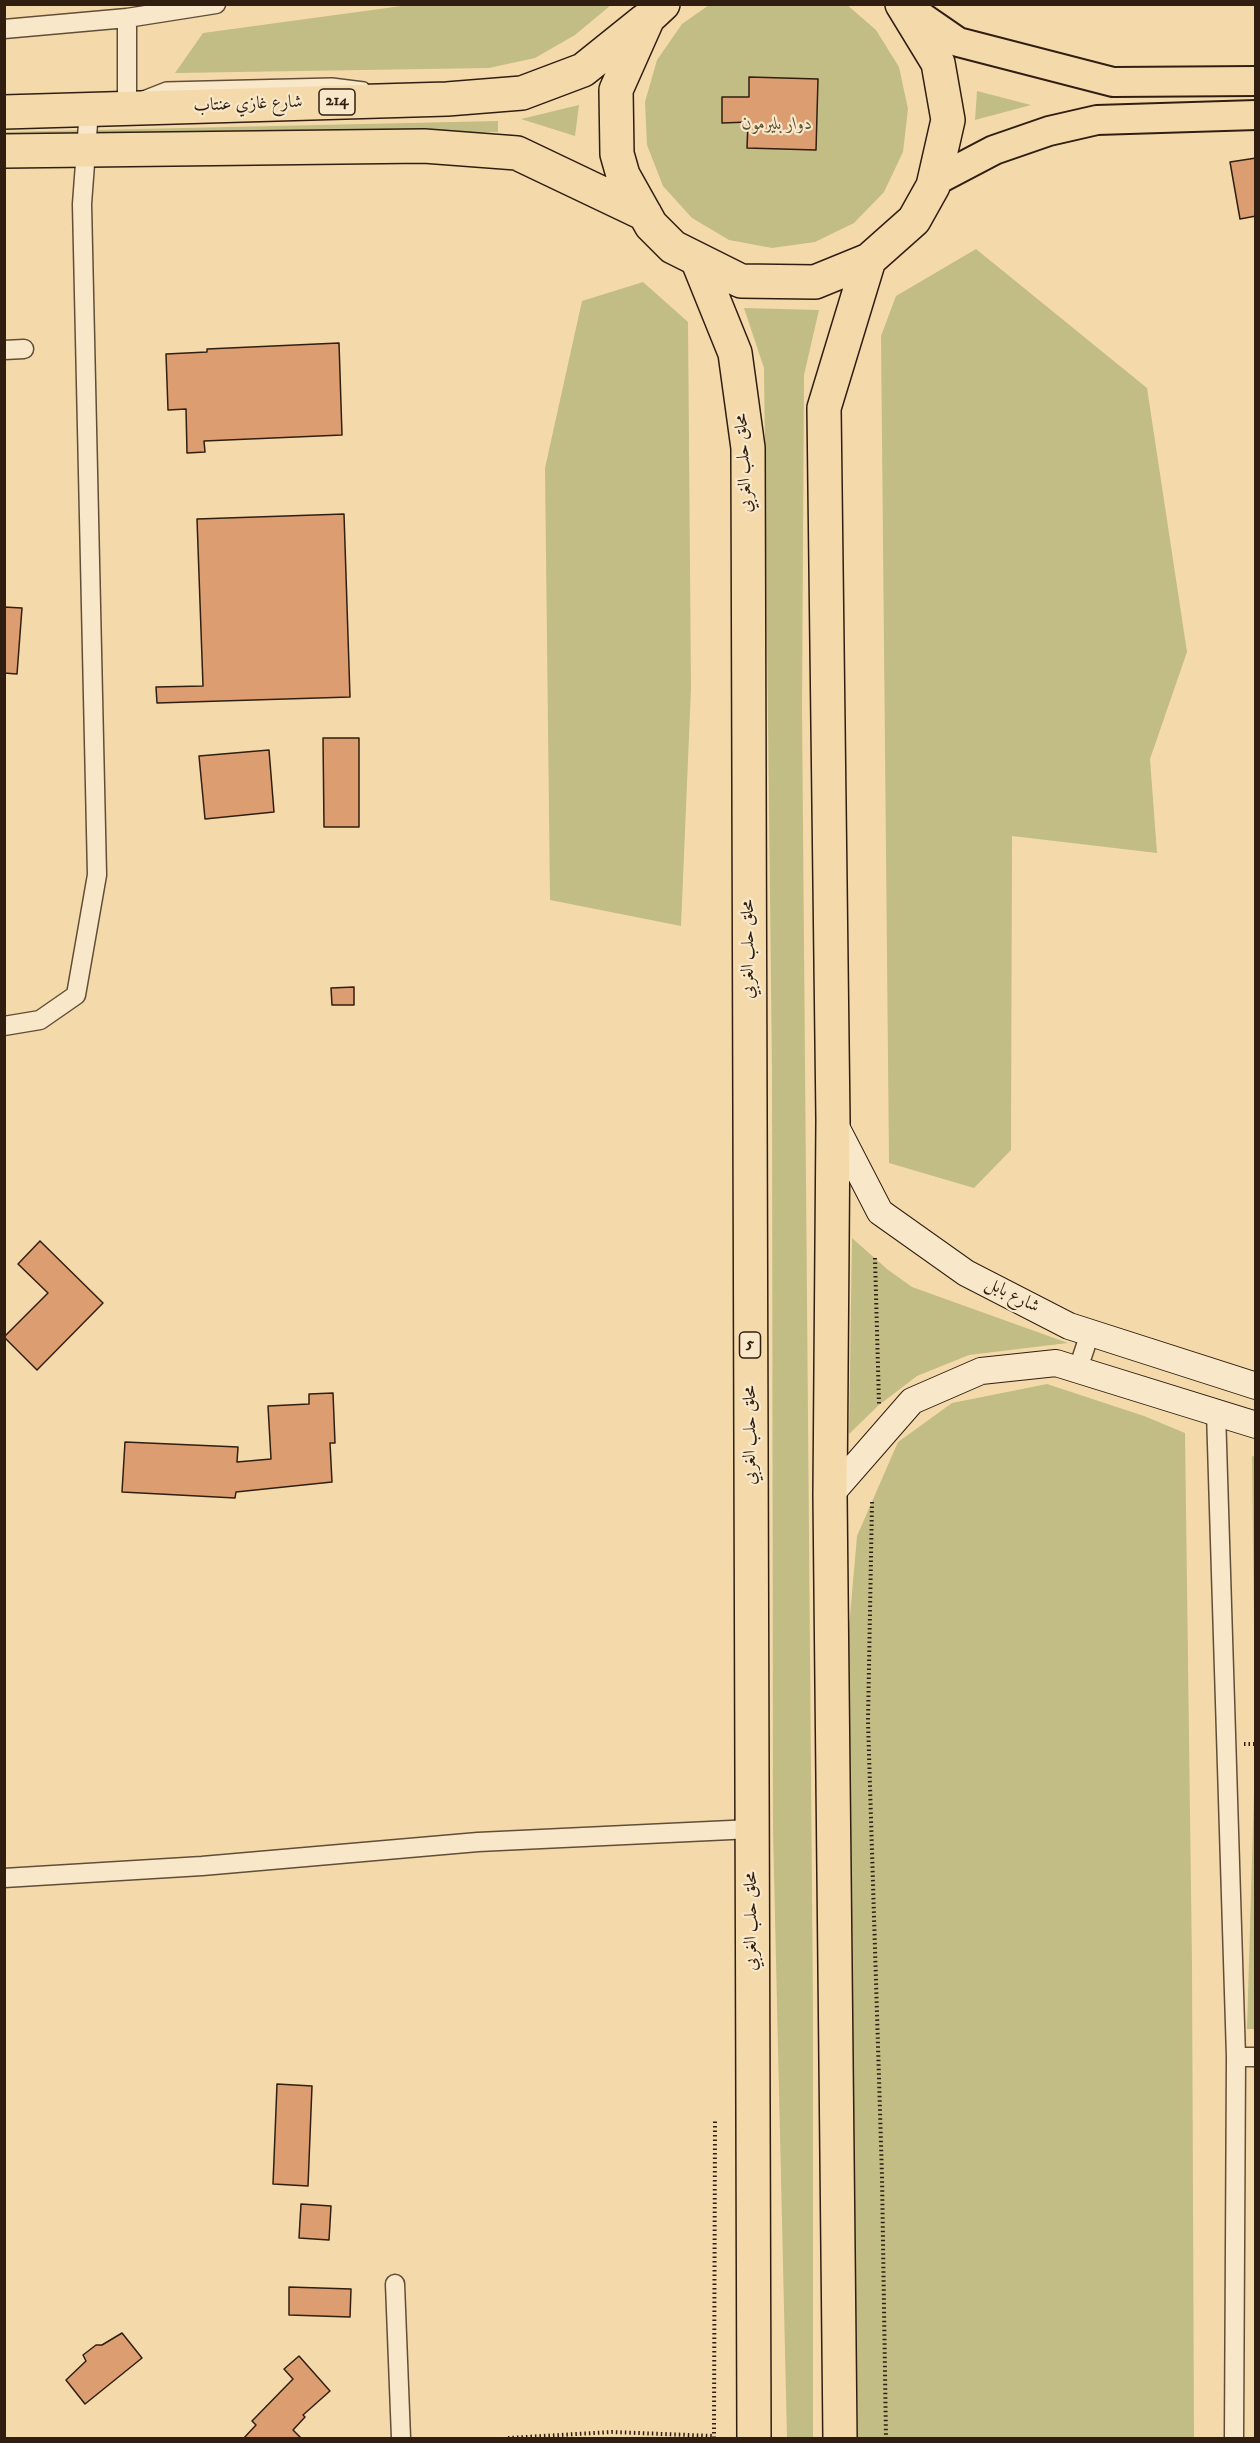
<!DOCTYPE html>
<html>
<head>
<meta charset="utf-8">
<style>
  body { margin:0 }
  #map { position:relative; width:1260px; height:2443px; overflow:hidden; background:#f4daab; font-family:"IM FELL DW Pica",serif }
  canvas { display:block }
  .frame { position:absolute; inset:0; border:6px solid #301f11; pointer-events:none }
</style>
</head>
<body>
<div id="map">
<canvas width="1260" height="2443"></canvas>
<div class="frame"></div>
</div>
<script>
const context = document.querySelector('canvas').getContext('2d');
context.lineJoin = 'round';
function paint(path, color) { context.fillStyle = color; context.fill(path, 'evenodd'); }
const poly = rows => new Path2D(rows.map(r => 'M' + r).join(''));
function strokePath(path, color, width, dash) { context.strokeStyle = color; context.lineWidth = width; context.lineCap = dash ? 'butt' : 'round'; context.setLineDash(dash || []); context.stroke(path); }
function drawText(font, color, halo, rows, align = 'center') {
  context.font = font + ' "IM FELL DW Pica",Amiri,serif'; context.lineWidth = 4.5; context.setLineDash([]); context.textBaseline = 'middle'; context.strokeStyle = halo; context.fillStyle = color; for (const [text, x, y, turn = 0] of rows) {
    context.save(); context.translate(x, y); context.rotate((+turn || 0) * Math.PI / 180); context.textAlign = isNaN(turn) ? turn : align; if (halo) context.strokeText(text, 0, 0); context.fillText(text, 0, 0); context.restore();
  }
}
paint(poly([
  [416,4,611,5,575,35,535,58,489,68,175,73,203,33],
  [846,4,876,30,899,67,908,109,903,152,884,192,854,223,815,242,772,248,729,240,692,218,663,186,647,145,645,102,657,60,682,24,709,5],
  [977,91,1031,105,975,120],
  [579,105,575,136,521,119],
  [498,121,498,132,5,142,4,132],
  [976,249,1147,388,1187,652,1150,759,1157,853,1012,836,1011,1150,974,1188,889,1163,881,336,896,296],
  [643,282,688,322,691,689,681,926,550,900,545,468,582,301],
  [744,308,819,310,804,375,802,709,813,2007,813,2438,787,2438,773,1831,772,1071,764,368],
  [852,1238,887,1269,912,1287,1068,1343,969,1355,917,1376,879,1405,849,1434],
  [1047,1384,1144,1416,1185,1433,1192,1964,1194,2438,858,2438,844,1685,857,1536,898,1442,952,1403],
  [1252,1456,1256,1457,1255,1713],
  [1255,1757,1256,2029,1247,2029]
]), '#c2bd84');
const building = poly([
  [749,77,818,79,816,150,747,148,748,122,722,123,722,97,749,97,749,77],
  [1256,158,1256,216,1240,219,1230,162,1256,158],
  [339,343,342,435,204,441,205,452,187,453,186,409,168,410,166,354,207,352,207,349,339,343],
  [344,514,350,697,157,703,156,687,203,686,197,519,344,514],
  [4,607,22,608,17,674,4,673,4,607],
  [323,738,359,738,359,827,324,827,323,738],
  [269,750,274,812,205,819,199,756,269,750],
  [354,987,354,1005,332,1005,331,988,354,987],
  [40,1241,103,1303,37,1370,4,1337,48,1293,18,1264,40,1241],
  [333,1393,335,1443,330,1443,332,1482,236,1492,235,1498,122,1492,125,1442,238,1447,237,1462,271,1459,268,1406,309,1404,309,1394,333,1393],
  [277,2084,312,2086,308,2186,273,2184,277,2084],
  [301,2204,331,2206,329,2240,299,2238,301,2204],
  [289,2287,351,2289,350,2317,289,2315,289,2287],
  [122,2333,142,2358,85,2404,66,2380,86,2361,83,2355,96,2345,102,2345,122,2333],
  [299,2356,330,2391,303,2415,305,2417,293,2430,302,2439,243,2439,256,2425,252,2421,293,2379,284,2369,299,2356]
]);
paint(building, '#dc9e71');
strokePath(building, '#301f11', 1.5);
const lane = poly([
  [143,96,166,87,332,83,364,87]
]);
const street = poly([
  [127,18,216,4],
  [4,29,127,18,127,109],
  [4,350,24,349],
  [4,1026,40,1020,76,995,97,875,82,204,89,110],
  [1078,1369,1090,1333],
  [1216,1412,1236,2057,1234,2438],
  [4,1878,202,1866,478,1842,752,1829],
  [1236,2057,1256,2057],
  [395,2284,401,2438]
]);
const secondary = poly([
  [833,1121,880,1212,966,1273,1069,1326,1256,1386],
  [830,1495,912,1401,981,1371,1056,1363,1256,1425]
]);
const primary = poly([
  [903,4,958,42,1113,82,1256,81],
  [935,181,994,150,1049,131,1097,120,1256,115]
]);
const highway = poly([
  [663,4,648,18,616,90,617,154,623,175,651,225,673,247,741,281,815,282,869,260,914,220,933,186,948,120,938,63,902,4],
  [4,112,447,99,522,93,583,70,644,21],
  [4,151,424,146,517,153,645,214],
  [697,259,735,353,748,448,754,2438],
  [840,2438,830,1495,833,1120,824,408,869,260]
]);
strokePath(lane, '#614e38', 12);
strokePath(street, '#614e38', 21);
strokePath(secondary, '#301f11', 28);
strokePath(primary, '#301f11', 32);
strokePath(highway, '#301f11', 36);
strokePath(poly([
  [875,1258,879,1404],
  [872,1502,868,1721,882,2176,886,2438],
  [1244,1744,1256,1744],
  [508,2438,612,2432,714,2436],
  [714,2438,715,2119]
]), '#301f11', 4, [1.5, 3]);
strokePath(lane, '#f8e7c8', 9);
strokePath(street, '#f8e7c8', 18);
strokePath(secondary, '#f8e7c8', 26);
strokePath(primary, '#f4daab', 28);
strokePath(highway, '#f4daab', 33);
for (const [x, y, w] of [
  [337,102,36],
  [750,1345,21]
]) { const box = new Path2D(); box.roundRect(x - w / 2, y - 13, w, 26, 4.5); context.fillStyle = '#f8e7c8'; context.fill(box); strokePath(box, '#301f11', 1.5); }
drawText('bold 16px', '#301f11', null, [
  ["214",337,102],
  ["5",750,1345]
]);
drawText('18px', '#301f11', '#f8e7c8', [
  ["شارع غازي عنتاب",248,105,-2],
  ["محلق حلب الغربي",745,463,-93],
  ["محلق حلب الغربي",749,949,-90],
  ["شارع بابل",1012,1296,27],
  ["محلق حلب الغربي",751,1435,-90],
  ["محلق حلب الغربي",752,1921,-90]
]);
drawText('italic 18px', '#5c4e34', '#f8e7c8', [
  ["دوار بليرمون",777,125]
]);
</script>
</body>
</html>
